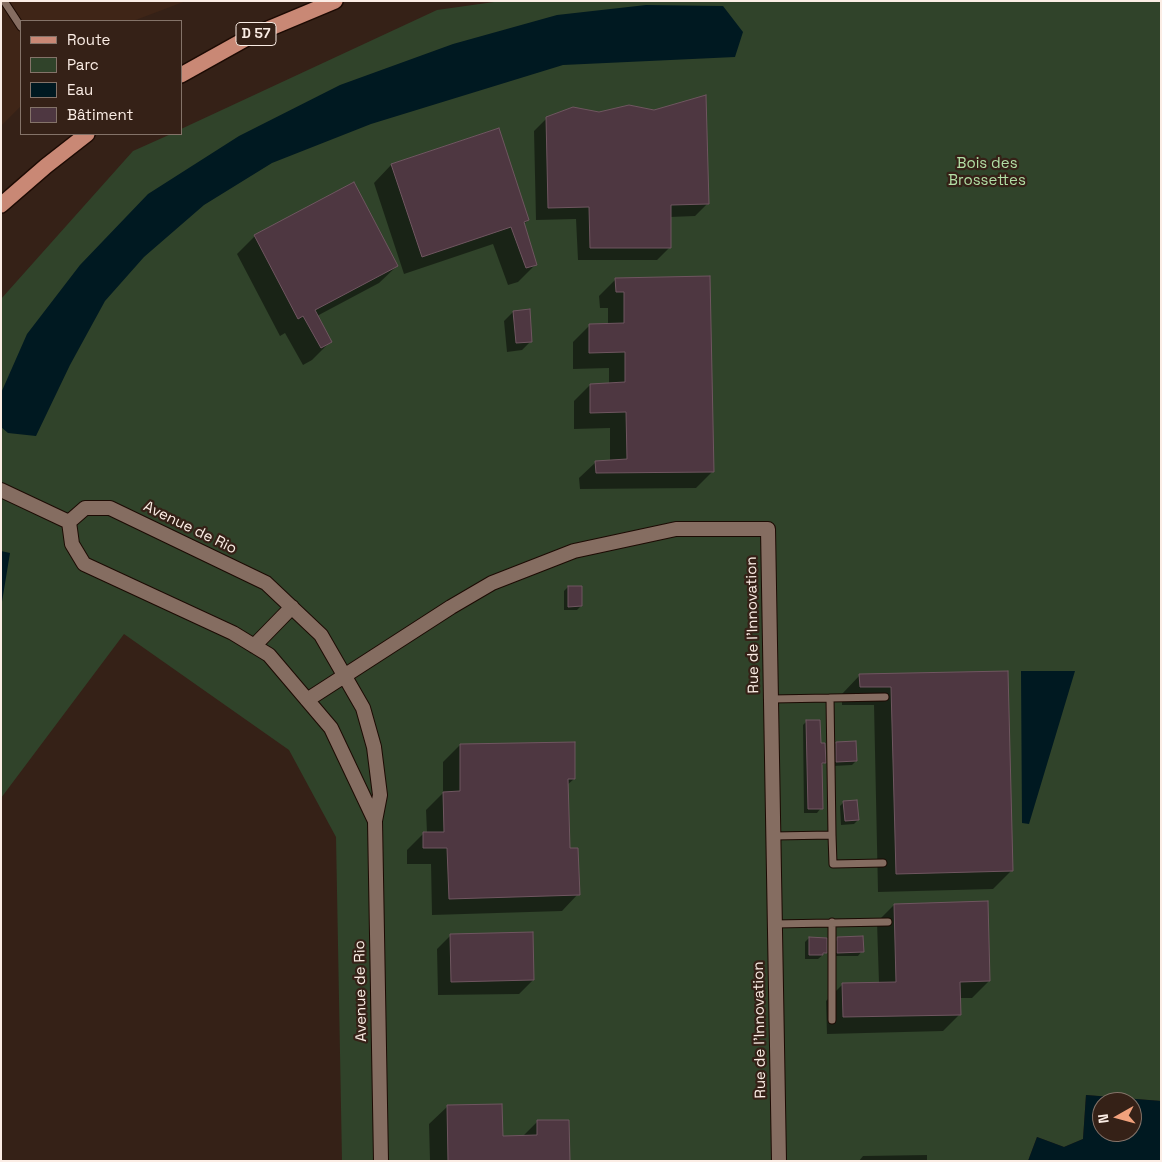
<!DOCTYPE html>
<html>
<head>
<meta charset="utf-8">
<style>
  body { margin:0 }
  #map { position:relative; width:1162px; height:1162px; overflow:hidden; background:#352117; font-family:"Space Grotesk",sans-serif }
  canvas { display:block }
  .frame { position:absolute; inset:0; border:2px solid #fbede5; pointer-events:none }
  .legend { position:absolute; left:20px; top:20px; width:162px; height:115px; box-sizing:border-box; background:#352117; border:1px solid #847369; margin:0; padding:6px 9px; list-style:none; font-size:15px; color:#fbede5 }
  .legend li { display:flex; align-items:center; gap:10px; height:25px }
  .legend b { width:25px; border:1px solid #847369 }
  .north { position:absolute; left:1092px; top:1092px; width:50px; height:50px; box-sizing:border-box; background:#352117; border:1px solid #847369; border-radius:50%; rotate:263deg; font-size:14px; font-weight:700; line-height:20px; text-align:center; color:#fbede5 }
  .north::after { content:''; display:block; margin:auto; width:18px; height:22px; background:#f1a17c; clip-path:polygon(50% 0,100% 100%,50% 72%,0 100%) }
</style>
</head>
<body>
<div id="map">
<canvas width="1162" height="1162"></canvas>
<div class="frame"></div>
<ul class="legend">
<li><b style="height:6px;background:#c98875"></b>Route</li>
<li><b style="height:14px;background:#30432a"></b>Parc</li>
<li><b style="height:14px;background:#001921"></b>Eau</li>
<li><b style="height:14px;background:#4e3741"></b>Bâtiment</li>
</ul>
<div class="north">N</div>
</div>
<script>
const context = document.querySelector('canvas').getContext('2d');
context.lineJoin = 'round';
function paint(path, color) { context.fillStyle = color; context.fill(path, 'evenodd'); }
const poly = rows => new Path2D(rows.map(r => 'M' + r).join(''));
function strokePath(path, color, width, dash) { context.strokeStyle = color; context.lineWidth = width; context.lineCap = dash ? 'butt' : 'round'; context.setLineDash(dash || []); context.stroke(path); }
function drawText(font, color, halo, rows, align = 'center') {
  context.font = font + ' "Space Grotesk",sans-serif'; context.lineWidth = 4.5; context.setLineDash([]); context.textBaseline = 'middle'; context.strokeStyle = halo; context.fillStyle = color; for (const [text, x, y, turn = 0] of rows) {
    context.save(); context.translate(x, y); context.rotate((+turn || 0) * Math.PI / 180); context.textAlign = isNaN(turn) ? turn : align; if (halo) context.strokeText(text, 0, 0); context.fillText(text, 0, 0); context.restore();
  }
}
paint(poly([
  [1,1,186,1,133,21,21,21,21,106,1,126]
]), '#3f2517');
paint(poly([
  [501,1,1161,1,1161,1101,1086,1095,1083,1139,1064,1147,1037,1137,1028,1161,342,1161,336,837,289,750,124,634,1,798,1,299,133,151,171,134,181,134,181,129,437,10]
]), '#30432a');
paint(poly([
  [646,5,723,6,743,32,735,57,563,65,371,124,272,163,204,205,144,257,105,301,70,365,36,436,8,433,1,427,1,393,27,334,80,265,148,194,239,136,340,85,453,44,557,15],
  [1,551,10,553,1,608],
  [1021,671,1075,671,1029,824,1022,823],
  [1086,1095,1161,1101,1161,1161,1028,1161,1037,1137,1064,1147,1083,1139],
  [1102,1102,1132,1102,1132,1132,1102,1132]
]), '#001921');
paint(poly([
  [599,114,707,204,695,216,670,217,670,247,657,260,578,260,576,219,536,220,534,131,547,118],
  [498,129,528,220,523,225,536,264,518,282,508,285,493,244,404,274,374,183,391,165],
  [255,236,397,266,379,283,317,316,330,342,312,360,303,365,285,333,280,336,237,254],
  [709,277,713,471,696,488,580,489,579,478,596,462,610,461,610,428,574,429,574,401,590,385,609,384,609,368,573,369,573,342,589,326,608,325,608,308,600,308,599,296,616,279],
  [513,312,531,341,522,350,507,352,504,321],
  [568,587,581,606,577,610,564,610,564,591],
  [1007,672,1011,871,993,889,878,892,874,705,842,705,842,694,860,675],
  [807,721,820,744,824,763,821,766,821,808,817,813,804,813,803,725],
  [836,743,856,761,852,765,833,766,832,747],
  [460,745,574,779,567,785,569,849,578,894,562,911,432,915,431,864,407,864,407,850,424,833,427,833,426,810,443,793,443,762],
  [844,802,858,820,854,824,841,825,840,806],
  [894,905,989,981,972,998,959,998,960,1014,943,1031,827,1034,826,1001,843,984,879,983,877,922],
  [451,935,533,980,519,994,438,995,437,949],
  [809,938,825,953,818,959,805,959,805,942],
  [838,939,862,951,858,956,834,956,834,943],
  [448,1106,501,1137,522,1137,537,1122,569,1161,430,1161,429,1124],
  [927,1155,927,1161,859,1161,863,1156]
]), '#0007');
const building = poly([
  [706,95,709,204,671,205,671,248,590,248,589,207,548,208,546,117,573,107,599,112,629,105,654,110,706,95],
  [499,128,529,220,524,222,537,265,526,268,511,227,422,257,391,164,499,128],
  [354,182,398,266,315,310,332,342,321,348,303,316,298,319,254,235,354,182],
  [710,276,714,472,596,473,595,461,627,459,626,412,590,413,590,384,625,382,625,352,589,353,589,324,624,323,624,292,616,292,615,278,710,276],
  [530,309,532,342,516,343,513,311,530,309],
  [568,586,582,586,582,606,568,607,568,586],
  [1008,671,1013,871,896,874,891,687,860,687,859,674,1008,671],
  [806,720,820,720,821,743,825,743,826,763,822,763,823,809,808,809,806,720],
  [856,741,857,761,836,762,836,742,856,741],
  [575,742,575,779,568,779,570,848,578,848,580,895,449,899,447,848,423,848,423,832,444,832,443,792,460,791,460,744,575,742],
  [857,800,859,820,845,821,843,801,857,800],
  [988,901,990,981,960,982,961,1015,843,1017,842,983,896,982,894,904,988,901],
  [533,932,534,980,451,982,450,934,533,932],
  [863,936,864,952,837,953,837,937,863,936],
  [809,937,827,938,827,953,823,953,823,955,809,955,809,937],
  [502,1104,503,1136,537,1135,537,1120,569,1120,570,1161,448,1161,447,1105,502,1104]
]);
paint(building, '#4e3741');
strokePath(building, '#6f5660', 1);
const lane = poly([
  [4,1,21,27],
  [830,698,885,697],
  [771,699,830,698,832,835,773,836],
  [832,835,833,864,883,863],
  [832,922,832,1020],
  [774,924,888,922]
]);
const street = poly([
  [1,490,69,522],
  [69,522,85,508,110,508,266,583,321,635,363,708,374,747,380,795,375,821,381,1161],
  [69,522,72,544,84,564,233,633,269,655,331,728,375,821],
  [254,646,292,607],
  [307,700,451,607,492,583,574,551,676,529,768,529,779,1161]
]);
const primary = poly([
  [181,75,249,37,335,1],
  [1,205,46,166,87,134]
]);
strokePath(lane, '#1c0a03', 9);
strokePath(street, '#1c0a03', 16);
strokePath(primary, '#1c0a03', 18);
strokePath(lane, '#856d61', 7);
strokePath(street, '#856d61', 14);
strokePath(primary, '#c98875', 15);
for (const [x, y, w] of [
  [256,34,40]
]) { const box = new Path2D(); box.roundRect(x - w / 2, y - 11.5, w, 23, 4); context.fillStyle = '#352117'; context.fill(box); strokePath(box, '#fbede5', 1); }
drawText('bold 14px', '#fbede5', null, [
  ["D 57",256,34]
]);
drawText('15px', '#b2dfa5', '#352117', [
  ["Bois des",987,164],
  ["Brossettes",987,181]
]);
drawText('15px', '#fbede5', '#352117', [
  ["Avenue de Rio",190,528,26],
  ["Rue de l'Innovation",753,625,-91],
  ["Avenue de Rio",361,991,-91],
  ["Rue de l'Innovation",760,1030,-91]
]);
</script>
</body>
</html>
